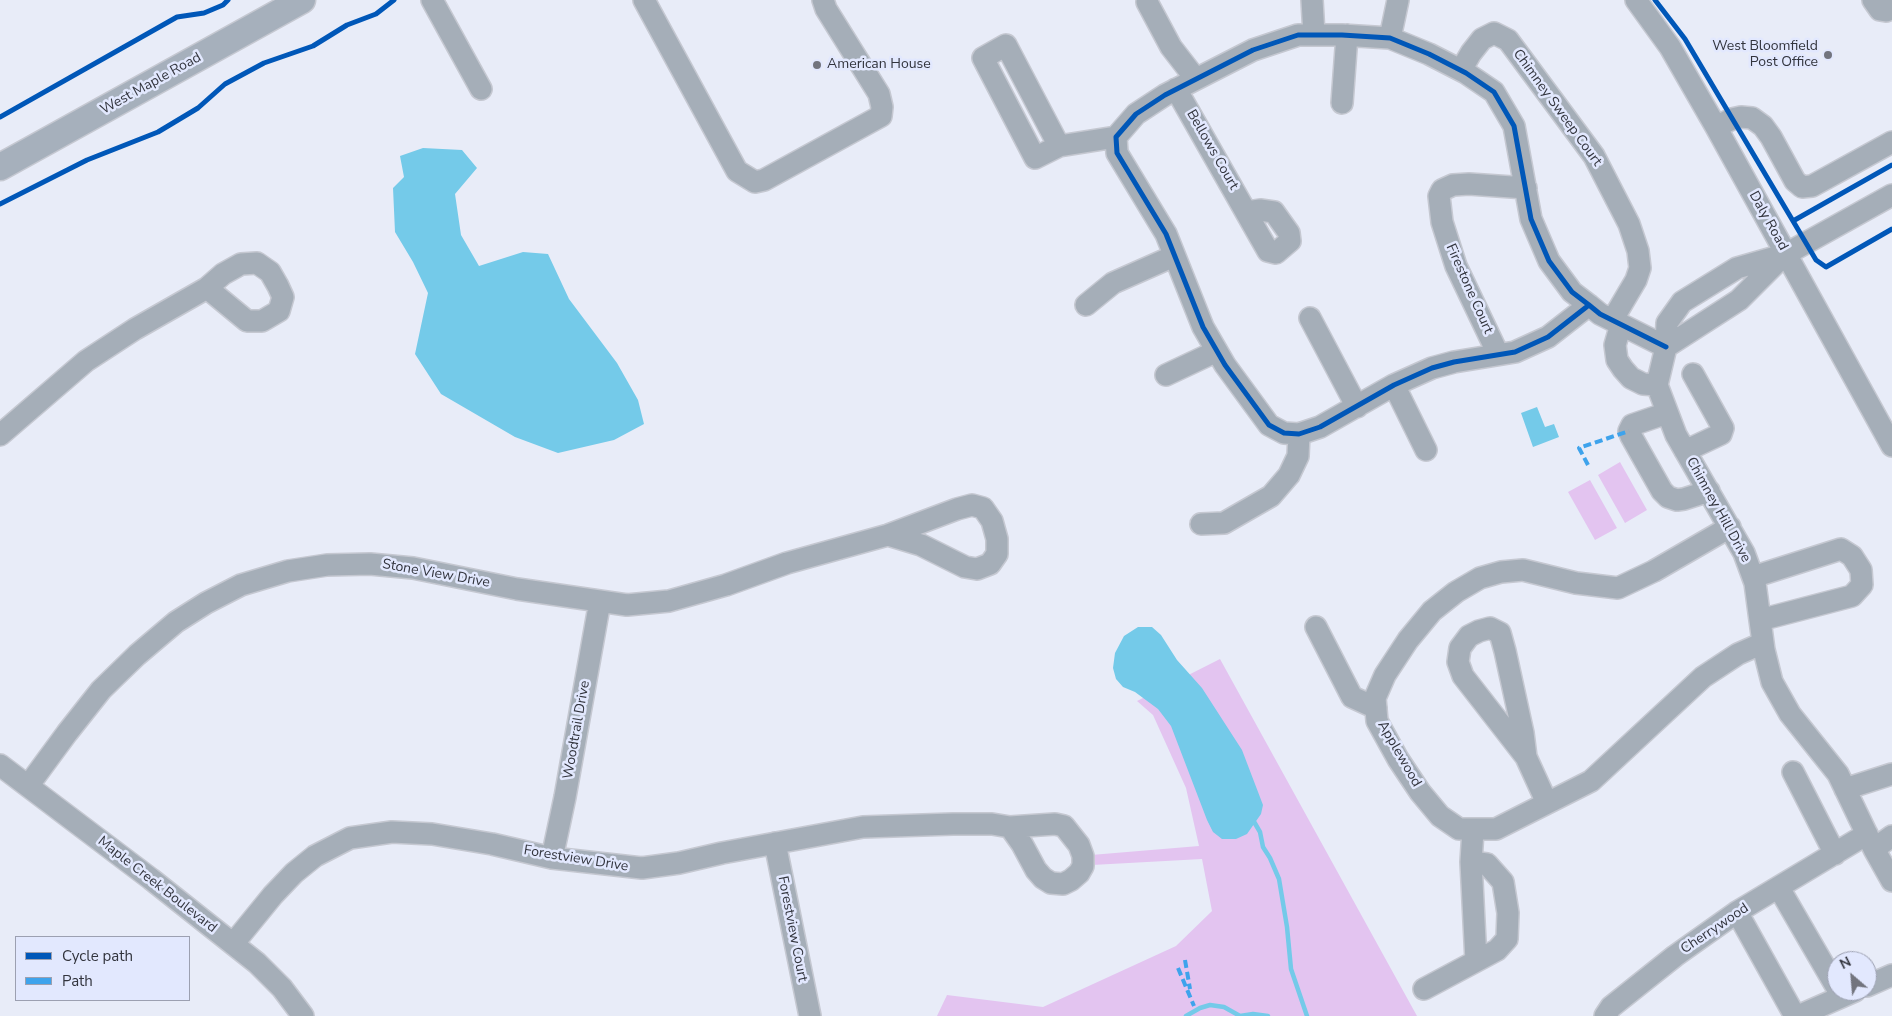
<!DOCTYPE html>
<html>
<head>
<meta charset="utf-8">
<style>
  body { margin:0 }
  #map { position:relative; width:1892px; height:1016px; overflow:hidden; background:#e8ecf8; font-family:"Nunito Sans",sans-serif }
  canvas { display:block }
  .legend { position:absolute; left:15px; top:936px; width:175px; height:65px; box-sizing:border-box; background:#e2e8fe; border:1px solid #9ca0b1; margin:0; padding:6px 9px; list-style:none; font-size:15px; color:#32343d }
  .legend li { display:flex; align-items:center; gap:10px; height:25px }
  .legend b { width:25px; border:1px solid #9ca0b1 }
  .north { position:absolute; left:1827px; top:951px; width:50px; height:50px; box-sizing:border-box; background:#e2e8fe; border:1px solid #9ca0b1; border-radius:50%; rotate:333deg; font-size:14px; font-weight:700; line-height:20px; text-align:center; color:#32343d }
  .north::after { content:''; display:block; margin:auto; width:18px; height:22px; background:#72747e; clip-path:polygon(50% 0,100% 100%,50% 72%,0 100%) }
</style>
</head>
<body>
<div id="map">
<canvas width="1892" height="1016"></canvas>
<ul class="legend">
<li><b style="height:6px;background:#0057b8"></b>Cycle path</li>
<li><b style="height:6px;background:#3ea3ec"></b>Path</li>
</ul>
<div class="north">N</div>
</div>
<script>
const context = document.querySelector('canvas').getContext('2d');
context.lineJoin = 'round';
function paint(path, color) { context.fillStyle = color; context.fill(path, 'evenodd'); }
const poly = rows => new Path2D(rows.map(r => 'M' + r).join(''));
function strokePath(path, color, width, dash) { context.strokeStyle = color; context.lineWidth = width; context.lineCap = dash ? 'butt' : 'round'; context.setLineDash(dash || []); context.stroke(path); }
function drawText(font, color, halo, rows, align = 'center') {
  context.font = font + ' "Nunito Sans",sans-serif'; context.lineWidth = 5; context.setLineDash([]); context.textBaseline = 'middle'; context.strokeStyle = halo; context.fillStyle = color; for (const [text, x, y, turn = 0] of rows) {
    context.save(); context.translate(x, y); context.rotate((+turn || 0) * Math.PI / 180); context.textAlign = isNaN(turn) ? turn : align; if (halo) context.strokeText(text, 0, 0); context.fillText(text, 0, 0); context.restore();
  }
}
paint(poly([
  [1620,462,1647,510,1625,523,1598,475],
  [1590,480,1617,528,1595,540,1568,492],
  [1220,659,1417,1016,937,1016,947,995,1043,1007,1176,946,1212,911,1202,859,1092,865,1091,855,1199,846,1186,788,1153,715,1137,701]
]), '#e3c4f0');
paint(poly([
  [423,148,462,150,477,168,455,194,461,235,479,266,523,252,548,254,569,299,617,363,638,400,644,424,614,440,558,453,515,437,441,394,415,354,428,293,413,262,395,232,393,188,404,177,400,156],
  [1537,407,1545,427,1554,424,1559,437,1533,447,1521,413],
  [1138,627,1152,627,1161,635,1177,660,1202,688,1242,750,1263,805,1261,814,1247,834,1236,839,1222,839,1213,832,1207,820,1171,726,1158,709,1135,692,1123,687,1116,679,1113,668,1115,653,1124,636]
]), '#74cae9');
strokePath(poly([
  [1253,820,1260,832,1263,847,1270,858,1279,879,1287,927,1291,969,1307,1016],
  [1186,1016,1200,1008,1210,1005,1224,1007,1240,1016,1253,1014,1268,1016]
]), '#74cae9', 4.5);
const minor = poly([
  [432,0,481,89],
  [644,0,737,171,755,182,764,180,881,116,882,107,879,94,826,9,823,0],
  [1312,0,1314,35],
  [1636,0,1670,47,1716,127,1892,446],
  [1873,0,1880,10,1886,11,1892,8],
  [1147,2,1171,47,1195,78],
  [1390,38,1398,0],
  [1461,70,1471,53,1482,39,1494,33,1508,40,1594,156,1629,224,1638,251,1640,268,1636,280,1613,319],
  [1176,89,1268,251,1276,253,1290,241,1289,233,1274,212,1260,210,1247,212],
  [1342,103,1347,35],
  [1716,127,1732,119,1741,117,1752,118,1763,126,1771,137,1795,181,1802,187,1812,186,1892,142],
  [1059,146,1035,158,983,58,1006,45,1059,146,1116,137],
  [1892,195,1786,254,1737,268,1682,302,1667,323,1666,347,1657,385,1676,435,1744,553,1755,583,1764,650,1772,682,1790,714,1838,774,1874,849,1892,881],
  [1086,305,1113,283,1174,256],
  [1589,305,1548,337,1515,352,1454,362,1432,368,1394,385,1320,427,1299,434,1284,433,1269,425,1225,365,1203,327,1166,234,1117,153,1116,137,1136,114,1165,95,1253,50,1298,35,1342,35,1390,38,1429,54,1466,73,1494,92,1514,126,1531,219,1549,261,1572,292,1589,305,1600,314,1666,347],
  [1310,318,1357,407],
  [1621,324,1615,345,1617,360,1623,369,1631,378,1643,384,1657,385],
  [1666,347,1739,300,1782,257],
  [1498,354,1456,266,1442,222,1439,196,1442,190,1453,185,1469,184,1526,188],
  [1166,375,1217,351],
  [1394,385,1426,450],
  [1667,413,1632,425,1629,431,1631,436,1662,491,1668,497,1677,500,1684,499,1709,491],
  [0,435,86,361,135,329,207,288,223,274,241,264,257,263,270,272,278,286,283,297,279,311,262,321,247,321,207,288],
  [1685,451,1721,434,1723,428,1693,374],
  [1201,524,1224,523,1271,496,1289,475,1298,456,1299,434],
  [1730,527,1654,571,1618,588,1576,583,1523,570,1501,572,1480,578,1456,592,1432,611,1408,640,1385,675,1375,698,1377,721,1398,759,1420,792,1440,816,1459,829,1496,829,1591,781,1703,677,1738,654,1763,643],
  [1753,577,1841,549,1852,556,1861,570,1862,585,1852,596,1760,620],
  [1316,627,1352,697,1376,708],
  [1526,757,1523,733,1505,651,1500,633,1490,628,1479,631,1469,636,1460,648,1458,662,1463,676,1526,757,1547,803],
  [0,765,151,879,257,963,282,988,303,1016],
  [1793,772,1835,854],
  [28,786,67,733,101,690,137,655,176,622,206,603,241,585,288,571,327,565,370,564,413,568,517,589,627,605,669,601,726,585,787,563,888,535,957,509,972,505,983,508,992,521,997,539,997,554,990,564,977,569,965,567,921,545,888,535],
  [1845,789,1892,774],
  [775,843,810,1016],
  [1874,849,1892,836],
  [552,858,565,797,600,601],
  [1471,862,1476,961],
  [1779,888,1837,988],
  [1737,912,1795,1016],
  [233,944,273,895,294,873,315,856,350,838,392,832,432,834,492,844,552,858,642,868,679,863,722,853,863,827,953,824,992,824,1010,827,1055,824,1064,826,1079,845,1083,856,1083,866,1079,873,1071,880,1063,884,1051,883,1043,878,1036,870,1022,844,1010,827],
  [1867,986,1892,975],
  [1424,989,1497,950,1507,939,1508,913,1503,882,1487,864,1471,862,1473,830],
  [1605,1016,1611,1007,1675,956,1737,912,1867,834],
  [1798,1016,1855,991]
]);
const major = poly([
  [0,167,302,0]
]);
strokePath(minor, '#c5c8d1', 24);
strokePath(major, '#c5c8d1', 29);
strokePath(minor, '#a5aeb8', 21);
strokePath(major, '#a6b0bc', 26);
strokePath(poly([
  [1588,465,1579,448,1629,431],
  [1185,960,1190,989],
  [1178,968,1194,1006]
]), '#3ea3ec', 4, [8, 4]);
strokePath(poly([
  [1655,0,1685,39,1793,221,1892,165],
  [0,117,177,17,204,13,223,5,228,0],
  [0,204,87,160,158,132,198,108,225,84,264,63,313,46,347,25,376,14,394,0],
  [1793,221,1816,260,1826,267,1892,229],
  [1589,305,1548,337,1515,352,1454,362,1432,368,1394,385,1320,427,1299,434,1284,433,1269,425,1225,365,1203,327,1166,234,1117,153,1116,137,1136,114,1165,95,1253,50,1298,35,1342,35,1390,38,1429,54,1466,73,1494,92,1514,126,1531,219,1549,261,1572,292,1589,305,1600,314,1666,347]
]), '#0057b8', 5);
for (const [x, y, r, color] of [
  [1828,55,5,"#72747e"],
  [817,65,5,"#72747e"]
]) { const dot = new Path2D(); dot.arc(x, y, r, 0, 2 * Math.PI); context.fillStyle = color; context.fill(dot); strokePath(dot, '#e2e8fe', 2); }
drawText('14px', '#32343d', '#e2e8fe', [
  ["West Bloomfield",1818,47],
  ["Post Office",1818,63],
  ["American House",827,65,"left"]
], 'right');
drawText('14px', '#32343d', '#e2e8fe', [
  ["West Maple Road",151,84,-29],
  ["Chimney Sweep Court",1557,108,54],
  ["Bellows Court",1212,150,60],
  ["Daly Road",1768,221,61],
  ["Firestone Court",1469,289,66],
  ["Chimney Hill Drive",1718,510,61],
  ["Stone View Drive",436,574,10],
  ["Woodtrail Drive",577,730,-80],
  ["Applewood",1399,754,60],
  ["Forestview Drive",576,859,9],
  ["Maple Creek Boulevard",157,885,38],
  ["Forestview Court",792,929,79],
  ["Cherrywood",1715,929,-34]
]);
</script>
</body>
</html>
